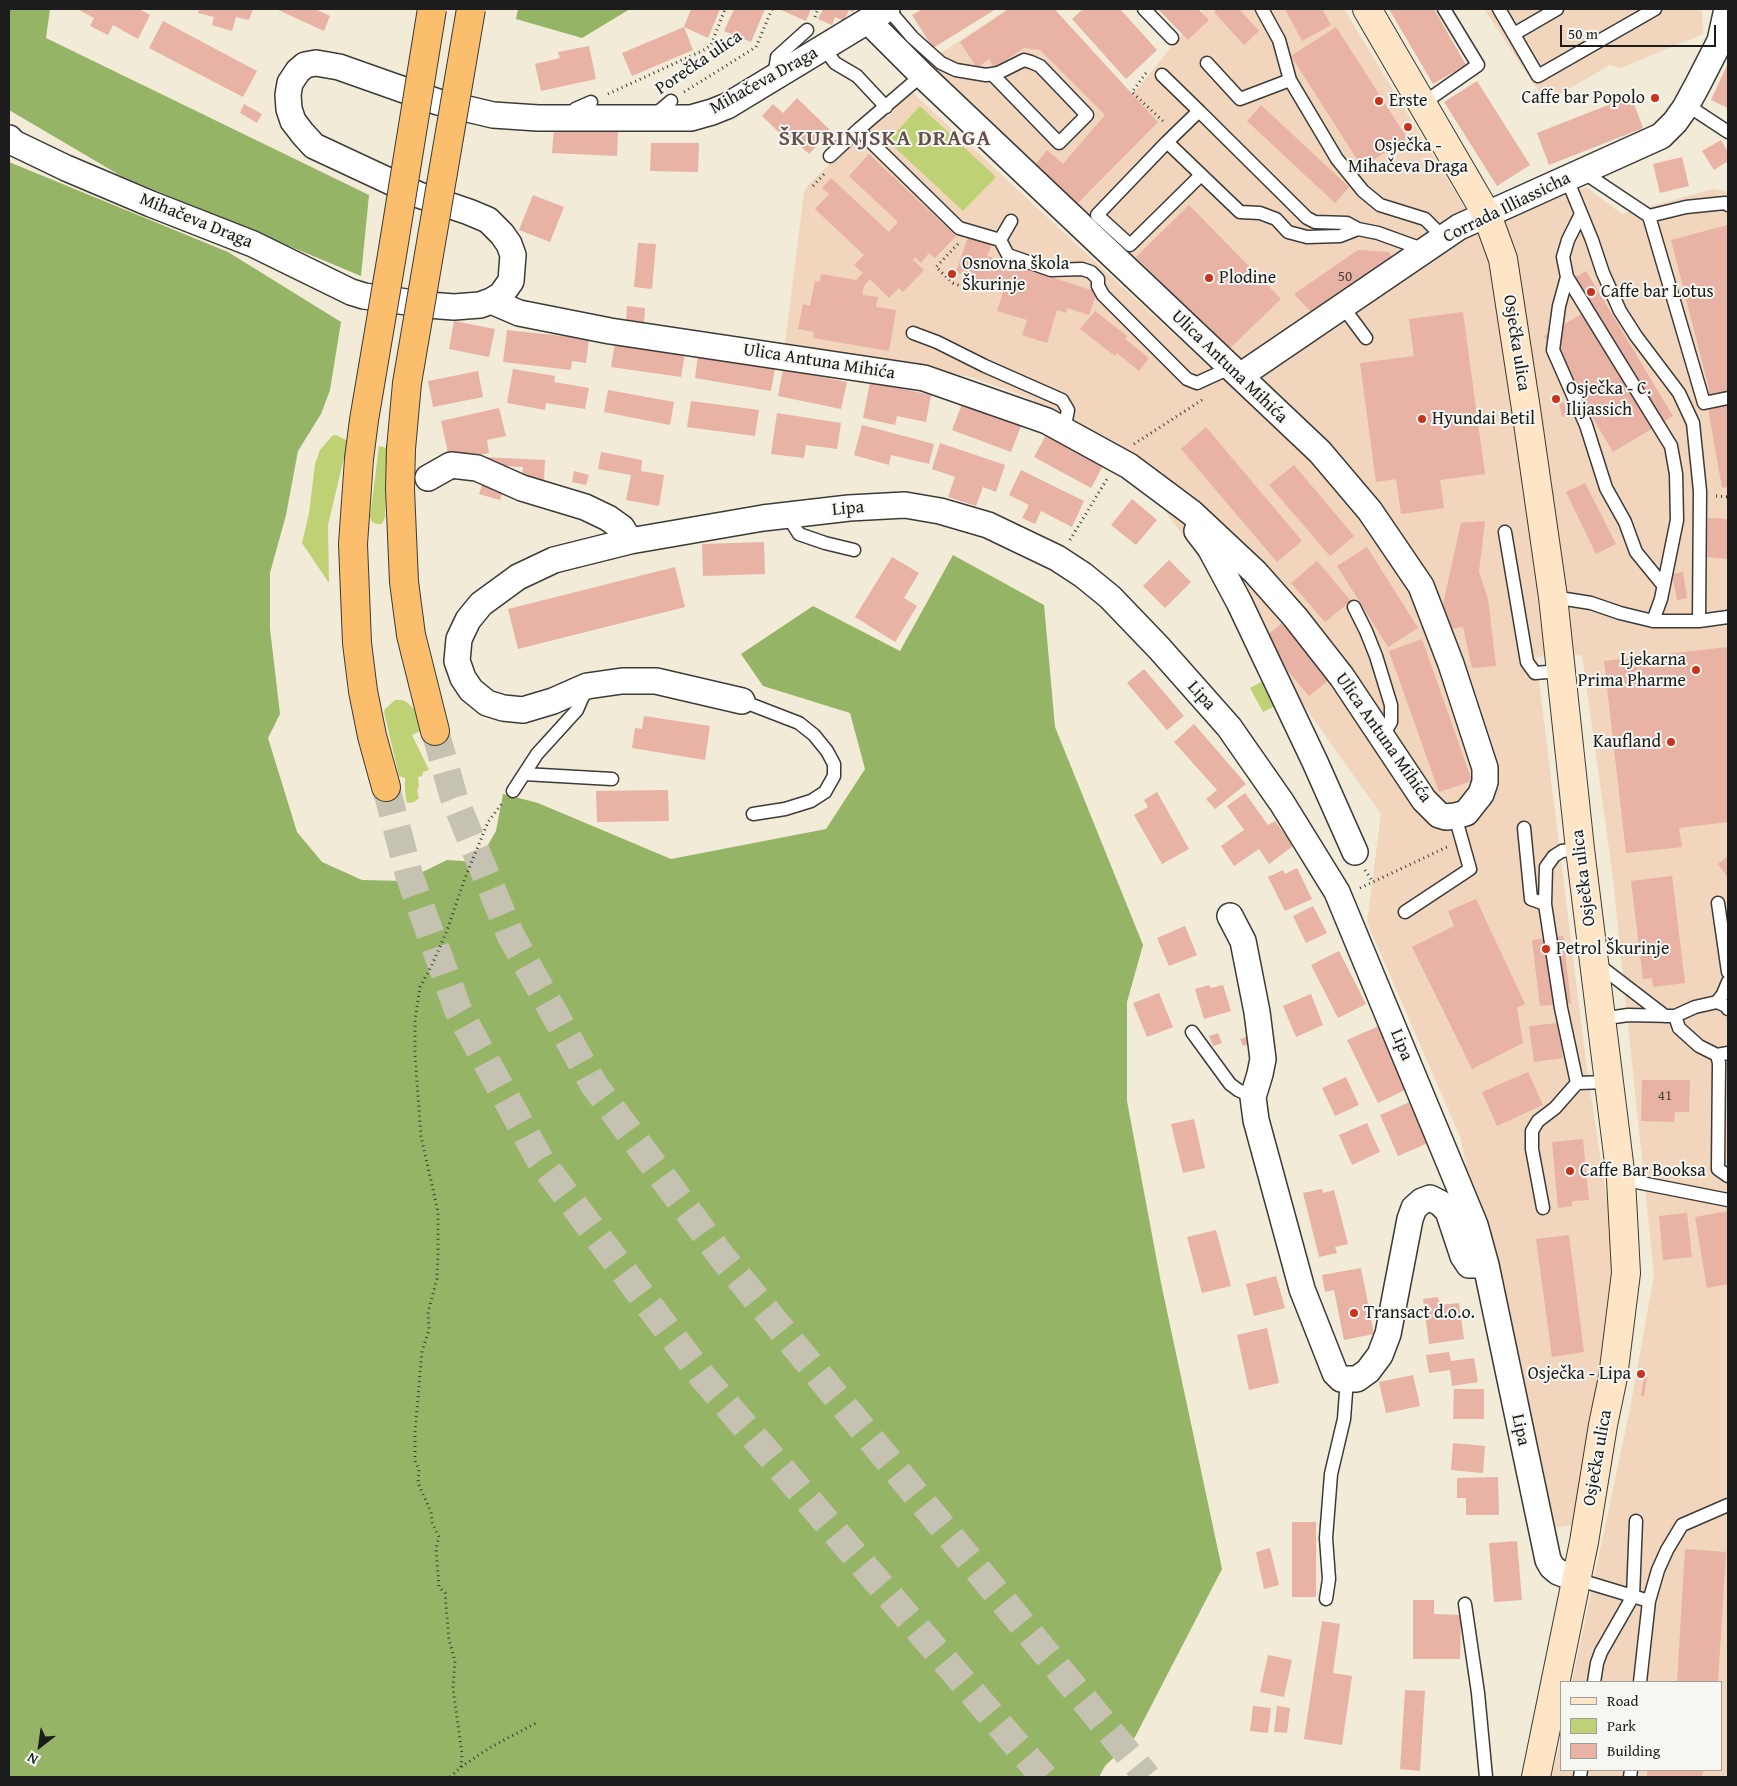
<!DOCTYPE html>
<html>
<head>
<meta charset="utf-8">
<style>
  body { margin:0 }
  #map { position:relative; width:1737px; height:1786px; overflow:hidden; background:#f1ebd8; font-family:"Gentium Book Plus",serif }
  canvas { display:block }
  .frame { position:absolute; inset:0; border:10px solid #1c1c1c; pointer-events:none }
  .legend { position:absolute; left:1560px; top:1681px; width:162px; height:90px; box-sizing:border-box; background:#f6f6f2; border:1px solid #9f9f9c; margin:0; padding:6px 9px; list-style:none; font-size:15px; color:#1c1c1c }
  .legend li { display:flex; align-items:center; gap:10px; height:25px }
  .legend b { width:25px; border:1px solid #9f9f9c }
  .north { position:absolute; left:15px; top:1721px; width:50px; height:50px; -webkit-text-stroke:4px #f6f6f2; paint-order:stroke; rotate:210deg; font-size:14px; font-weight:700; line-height:20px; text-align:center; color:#1c1c1c }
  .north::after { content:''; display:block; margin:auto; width:18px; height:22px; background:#1c1c1c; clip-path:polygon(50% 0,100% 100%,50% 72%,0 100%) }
  .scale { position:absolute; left:1560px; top:25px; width:156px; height:22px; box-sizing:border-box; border:2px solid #1c1c1c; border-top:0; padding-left:6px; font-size:15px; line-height:18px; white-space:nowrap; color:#1c1c1c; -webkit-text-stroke:4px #f6f6f2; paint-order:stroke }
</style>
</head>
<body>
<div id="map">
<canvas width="1737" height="1786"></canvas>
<div class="frame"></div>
<ul class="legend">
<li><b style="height:6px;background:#fde5c5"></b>Road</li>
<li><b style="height:14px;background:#bed275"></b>Park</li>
<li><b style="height:14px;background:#e8b2a4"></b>Building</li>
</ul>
<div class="north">N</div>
<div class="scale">50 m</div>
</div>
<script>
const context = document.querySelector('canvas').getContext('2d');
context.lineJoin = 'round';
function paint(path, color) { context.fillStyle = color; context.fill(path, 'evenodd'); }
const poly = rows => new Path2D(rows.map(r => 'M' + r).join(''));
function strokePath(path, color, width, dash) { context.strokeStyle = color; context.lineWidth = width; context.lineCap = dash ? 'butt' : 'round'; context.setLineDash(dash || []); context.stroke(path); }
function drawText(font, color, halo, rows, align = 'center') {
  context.font = font + ' "Gentium Book Plus",serif'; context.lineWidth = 4; context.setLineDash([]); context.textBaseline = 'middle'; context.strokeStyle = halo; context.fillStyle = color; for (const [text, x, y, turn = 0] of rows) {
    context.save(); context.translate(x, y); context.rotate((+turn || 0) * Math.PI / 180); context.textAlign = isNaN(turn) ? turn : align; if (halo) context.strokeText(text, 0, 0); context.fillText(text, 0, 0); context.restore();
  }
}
paint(poly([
  [1008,9,1059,9,1056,11,1132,95,1203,9,1344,9,1478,230,1586,187,1622,214,1713,189,1728,192,1728,1777,1552,1777,1561,1737,1561,1770,1721,1770,1721,1682,1572,1682,1630,1409,1654,1275,1612,870,1582,655,1536,657,1587,1070,1617,1266,1574,1525,1536,1530,1461,1139,1367,922,1381,814,1117,443,1019,394,971,377,785,344,804,193,808,185,873,122,889,115,912,92,1207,365,1222,380,1236,366,924,64],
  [1484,9,1702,9,1703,34,1621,68,1610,65,1546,102]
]), '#f1d5bd');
paint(poly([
  [920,106,996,177,963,211,888,141],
  [336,435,348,441,328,525,329,583,302,543,309,513,315,464,320,450,332,436],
  [379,446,387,448,385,517,382,524,377,524,372,522,370,517],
  [1263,681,1275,706,1263,712,1250,688],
  [395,700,402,700,408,703,414,709,422,730,412,735,429,770,423,772,422,776,418,777,419,786,417,791,419,798,414,802,407,803,405,792,405,778,399,776,384,712,385,709]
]), '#bed275');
paint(poly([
  [9,9,50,9,46,38,369,195,361,276,121,176,9,110],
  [518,9,630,9,582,38,516,19],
  [9,162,228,252,341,322,330,390,321,414,298,451,286,515,270,573,270,629,280,714,268,738,297,832,322,862,362,880,404,881,447,860,478,862,496,831,503,794,538,803,671,859,826,829,865,769,850,713,763,686,741,654,813,606,900,651,953,555,1044,605,1055,727,1143,945,1127,1002,1127,1101,1161,1283,1222,1569,1135,1737,1105,1766,1099,1777,9,1777]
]), '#96b466');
paint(poly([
  [77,9,139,9,150,15,138,39,113,25,108,35,90,26,94,18],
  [199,9,253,9,249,20,236,17,232,31,212,25,214,17,198,13],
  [276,9,315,9,330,16,324,31],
  [691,9,720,9,708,38,684,27],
  [734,9,765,9,751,42,724,31],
  [781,9,811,9,806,21,781,10],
  [823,9,855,9,853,12,849,10,844,21,835,17,832,25,818,19],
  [922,9,996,9,933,48,912,15],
  [1009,9,1059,9,1056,11,1158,122,1074,207,1032,169,1047,150,1063,164,1105,115,1040,50,1024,48,994,68,989,59,977,68,960,42],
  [1083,9,1120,9,1157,50,1126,79,1072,19],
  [1158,9,1198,9,1209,20,1188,40],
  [1217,9,1239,9,1259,31,1244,45,1214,12],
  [1285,9,1322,9,1331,25,1302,41],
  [1389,9,1434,9,1466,65,1433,84],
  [163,21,257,71,243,97,149,48],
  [684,27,693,50,632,76,622,53],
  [1336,27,1407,138,1362,167,1291,56],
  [589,46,596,79,541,91,535,64,560,58,558,52],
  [1728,63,1728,108,1711,100],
  [1477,81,1530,165,1497,186,1444,102],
  [1631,96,1643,128,1549,165,1537,133],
  [797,98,831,131,809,154,795,141,792,145,762,116,773,104,783,113],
  [244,104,262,114,257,123,240,113],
  [1261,105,1349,187,1335,203,1247,121],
  [554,127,618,130,617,156,552,153],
  [1721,140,1728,152,1728,161,1714,170,1702,151],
  [651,143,699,143,698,172,650,171],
  [869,154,956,236,935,258,929,253,921,263,915,257,913,260,924,270,903,292,899,288,889,298,870,279,864,286,862,295,878,297,876,307,896,310,889,351,813,338,814,332,798,329,803,304,810,306,815,281,820,282,821,274,856,280,863,273,854,265,864,255,815,209,829,194,822,188,831,178,889,232,898,222,849,176],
  [1682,157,1689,186,1660,193,1653,164],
  [533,195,564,207,550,242,519,230],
  [1189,205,1281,299,1228,350,1136,257],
  [1728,225,1728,487,1722,488,1709,414,1709,389,1671,240],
  [969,234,993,242,987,256,1097,292,1089,315,1067,308,1066,313,1057,310,1047,343,1022,335,1027,320,997,311,1004,289,956,272],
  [638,243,656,244,652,289,634,287],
  [1358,250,1389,252,1394,260,1316,317,1294,294],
  [1586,271,1673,416,1613,452,1544,336,1590,309,1572,279],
  [627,306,645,308,644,323,626,322],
  [1095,311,1127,336,1125,339,1149,358,1139,371,1117,353,1115,356,1080,329],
  [1463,312,1485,474,1440,480,1444,508,1401,514,1396,479,1376,482,1360,363,1414,356,1409,319],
  [454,321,495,329,489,357,449,349],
  [507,330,589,339,586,363,572,361,571,370,503,362],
  [615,343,685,353,681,377,611,367],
  [698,355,775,368,771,391,695,378],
  [513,369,555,376,554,382,589,388,585,409,546,403,545,410,507,403],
  [783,369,847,382,841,409,778,396],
  [478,371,483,397,433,407,428,381],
  [870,382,931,395,926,422,897,416,895,425,863,418],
  [608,390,674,402,670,425,604,412],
  [965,396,1024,418,1011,452,952,430],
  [691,401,759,410,755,436,687,427],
  [1565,402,1567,416,1562,417,1559,403],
  [499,408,506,436,487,440,489,453,450,462,441,421],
  [777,413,841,423,837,449,806,445,804,458,771,454],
  [862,425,934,444,929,464,891,455,889,465,854,455],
  [1206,427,1302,541,1277,562,1181,449],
  [1047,433,1104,464,1091,488,1034,457],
  [940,443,1005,465,996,492,983,487,976,506,948,497,955,477,932,469],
  [601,452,642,460,641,471,664,475,659,506,626,500,631,475,598,469],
  [484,457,545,460,544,481,522,480,523,467,484,465],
  [1294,465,1354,536,1330,556,1269,485],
  [1021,470,1084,501,1072,527,1041,511,1035,524,1022,518,1029,505,1009,495],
  [574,471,589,475,586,485,572,482],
  [1585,483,1616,544,1596,554,1566,492],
  [482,485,503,491,500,500,479,494],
  [1132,499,1157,520,1136,545,1111,525],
  [1708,518,1728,519,1728,559,1705,557],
  [1485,521,1479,572,1488,599,1496,666,1472,668,1463,627,1450,629,1443,604,1461,523],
  [764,542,765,574,703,576,702,544],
  [1367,547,1418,628,1388,647,1337,566],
  [892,557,919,573,904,598,917,606,895,642,855,617],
  [1169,560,1191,582,1165,608,1143,586],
  [1317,561,1351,601,1325,622,1291,583],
  [675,567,685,607,518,649,508,609],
  [1683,572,1687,598,1677,600,1672,574],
  [1283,622,1330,679,1309,696,1262,640],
  [1422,639,1472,781,1439,792,1389,651],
  [1728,647,1728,822,1679,828,1682,847,1626,853,1604,661],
  [1144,669,1184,716,1167,730,1127,683],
  [644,716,710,726,705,760,632,748,635,728,642,729],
  [1194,724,1246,784,1215,809,1206,799,1217,790,1174,742],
  [668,790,669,821,597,822,596,791],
  [1157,792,1189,849,1162,864,1134,815,1148,807,1144,800],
  [1245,793,1268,825,1275,821,1293,846,1269,864,1259,849,1234,866,1221,846,1244,830,1227,806],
  [1728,856,1728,878,1718,864],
  [1297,868,1312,899,1285,911,1268,877,1283,870,1285,874],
  [1672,876,1685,983,1653,987,1652,978,1643,979,1631,881],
  [1476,899,1525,1004,1517,1008,1523,1043,1472,1069,1412,947,1454,926,1448,911],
  [1313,906,1327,933,1306,943,1293,916],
  [1185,926,1197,955,1169,966,1157,938],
  [1563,936,1571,1003,1540,1006,1532,940],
  [1339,951,1366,1004,1338,1018,1311,965],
  [1209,985,1211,988,1223,985,1231,1011,1204,1019,1195,989],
  [1159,993,1173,1027,1147,1037,1133,1003],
  [1311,994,1323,1025,1296,1037,1283,1006],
  [1558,1023,1563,1058,1534,1062,1529,1026],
  [1379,1026,1409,1088,1378,1103,1347,1040],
  [1218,1033,1222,1043,1213,1046,1209,1036],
  [1249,1036,1251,1043,1243,1046,1240,1039],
  [1528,1072,1543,1105,1497,1126,1482,1092],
  [1346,1077,1359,1105,1335,1116,1322,1088],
  [1642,1080,1690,1080,1689,1112,1675,1112,1674,1122,1641,1121],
  [1410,1102,1428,1143,1398,1156,1380,1115],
  [1194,1119,1205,1168,1183,1173,1171,1124],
  [1367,1123,1380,1152,1352,1165,1339,1135],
  [1583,1139,1589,1200,1572,1201,1572,1206,1558,1208,1552,1142],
  [1322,1189,1323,1193,1334,1190,1348,1244,1335,1247,1337,1253,1319,1257,1303,1193],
  [1728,1211,1728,1284,1707,1288,1695,1217],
  [1687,1213,1692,1257,1663,1260,1659,1216],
  [1216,1230,1231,1286,1202,1293,1187,1237],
  [1569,1235,1584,1352,1552,1357,1536,1239],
  [1361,1268,1374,1334,1344,1340,1334,1290,1325,1292,1322,1275],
  [1276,1276,1285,1308,1254,1316,1246,1284],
  [1438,1297,1440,1305,1459,1303,1464,1339,1429,1344,1423,1299],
  [1267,1328,1279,1383,1249,1390,1237,1335],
  [1449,1352,1451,1361,1474,1358,1478,1382,1452,1386,1450,1370,1429,1373,1426,1355],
  [1413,1375,1420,1406,1386,1413,1379,1382],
  [1644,1377,1647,1377,1644,1396,1641,1396],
  [1454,1389,1484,1389,1484,1419,1453,1419],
  [1453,1443,1485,1446,1483,1473,1451,1470],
  [1498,1477,1499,1515,1466,1515,1466,1498,1457,1498,1457,1478],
  [1292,1522,1316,1522,1316,1597,1292,1597],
  [1517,1541,1522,1600,1494,1602,1489,1543],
  [1270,1548,1279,1585,1264,1589,1256,1552],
  [1685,1549,1726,1552,1718,1682,1677,1682],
  [1413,1600,1434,1600,1434,1614,1461,1615,1460,1659,1413,1659],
  [1322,1621,1340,1624,1333,1673,1352,1676,1342,1745,1304,1739],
  [1268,1655,1292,1660,1284,1697,1260,1692],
  [1405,1690,1425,1691,1420,1771,1400,1769],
  [1253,1706,1271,1708,1268,1733,1250,1731],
  [1277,1706,1290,1708,1287,1733,1274,1732],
  [1647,1770,1703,1770,1702,1777,1647,1777]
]), '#e8b2a4');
strokePath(poly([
  [435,731,454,798,511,936,594,1085,722,1257,1147,1777],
  [386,787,409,875,458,1010,540,1160,702,1376,1044,1777]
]), '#c6c2b2', 28, [28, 14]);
const service = poly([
  [888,9,912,37,941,63,956,70,986,75,998,73,1024,60,1031,62,1040,66,1087,115,1059,143,992,74],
  [1144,9,1172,38],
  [1262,9,1279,40,1290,80],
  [1499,9,1538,76,1655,9],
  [1514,34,1557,9],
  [824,48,835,63,857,76,886,107],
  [1207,63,1240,99,1290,80,1337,159,1363,191,1380,205,1425,219,1443,237],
  [1162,75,1199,111],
  [774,78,777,57,807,30],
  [1422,104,1478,65,1444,9],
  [1687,105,1728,132],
  [572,115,575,109,591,102],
  [655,119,658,112,671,101],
  [865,136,959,228,1000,240],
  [1167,142,1097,215,1130,245,1201,175],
  [830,156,859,129,922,75],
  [1583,172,1649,216],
  [1567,179,1592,240,1603,273,1620,311,1636,336,1679,393,1693,423,1700,491,1699,621],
  [1728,205,1725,203,1686,207,1649,216,1704,403,1728,398],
  [1581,214,1568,240,1563,257,1567,277,1671,446,1676,474,1677,520,1661,599,1653,621],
  [1011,221,1000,240,1008,255,1051,270,1082,269,1091,272,1098,279,1098,286,1103,295,1187,379,1197,383,1230,368],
  [1358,229,1340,236,1307,237,1288,232,1276,219,1260,213,1240,212,1167,142,1199,111,1307,218,1315,222,1347,223,1358,229,1378,233,1425,250],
  [1567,277,1559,306,1553,350,1586,425,1606,488,1625,522,1636,552,1663,585],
  [1343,307,1366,338],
  [913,333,937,342,985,366,1062,400,1068,410,1064,430],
  [787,515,799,534,825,543,854,550],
  [1505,532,1527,662,1535,673,1560,671],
  [1553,597,1591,603,1620,613,1653,621,1699,621,1728,617],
  [1354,607,1366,631,1376,656,1391,705,1391,722,1382,737],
  [742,701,799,723,814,735,827,751,834,764,834,776,825,792,811,801,785,809,753,814],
  [524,774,612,779],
  [513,791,537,754,577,710,586,689],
  [1524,828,1531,899,1545,904],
  [1580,849,1562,851,1554,856,1546,867,1545,904,1561,1008,1577,1083,1608,1082],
  [1718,903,1728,972],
  [1405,912,1470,869,1455,816],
  [1596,963,1665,1016],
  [1717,1002,1726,1006,1728,1009],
  [1675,1016,1679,1028,1699,1046,1717,1055,1728,1053],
  [1601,1019,1628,1015,1675,1016,1695,1007,1717,1002,1723,994,1728,982],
  [1192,1032,1230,1084,1238,1090,1253,1097],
  [1717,1055,1719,1063,1718,1169,1728,1176],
  [1621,1179,1728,1200],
  [1543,1208,1532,1149,1532,1131,1538,1121,1555,1108,1577,1083],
  [1576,1579,1649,1601,1640,1682],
  [1326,1599,1329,1579,1326,1538,1331,1474,1344,1419,1347,1379],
  [1649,1601,1658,1570,1667,1550,1682,1525,1728,1505],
  [1465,1604,1478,1693,1486,1777],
  [1594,1682,1597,1663,1601,1652,1633,1596,1636,1521],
  [1580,1777,1581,1770],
  [1630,1777,1631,1770]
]);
const minor = poly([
  [9,138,14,143,66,168,151,204,253,244,351,292,364,296,428,305,454,307,480,305,491,301,501,295,511,281,513,255,509,244,502,234,488,220,469,212,419,195,314,146,303,134,293,121,289,109,288,95,290,83,298,71,305,65,316,63,339,67,438,102,493,115,538,118,691,118,712,112,727,106,887,9],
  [491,301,519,313,610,331,924,378,1047,421,1129,466,1192,513,1255,572,1295,617,1342,677,1424,800,1439,815,1446,817,1455,816,1466,813,1481,794,1485,782,1485,768,1451,664,1421,586,1370,511,1320,452,922,75,868,21],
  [1240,376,1459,227,1661,136,1675,122,1685,108,1698,84,1720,41,1727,9],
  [428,478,451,465,477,468,522,488,585,507,608,518,622,528,630,541],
  [1197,531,1210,548,1239,602,1315,762,1355,852],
  [742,701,656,681,622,681,587,686,553,701,523,710,503,708,487,703,471,690,463,678,457,661,459,639,468,620,481,604,518,577,554,560,630,541,763,518,849,508,905,505,940,511,988,525,1057,558,1083,575,1110,597,1159,648,1229,727,1282,803,1337,892,1475,1225,1486,1265,1548,1560,1552,1567,1558,1572,1576,1579],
  [1230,916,1243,941,1257,1012,1263,1059,1260,1074,1253,1097,1256,1120,1302,1289,1335,1373,1341,1379,1357,1379,1368,1371,1380,1355,1388,1334,1410,1219,1414,1208,1422,1201,1430,1198,1440,1203,1448,1211,1463,1256,1469,1265,1486,1265]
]);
const secondary = poly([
  [1367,9,1487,215,1503,259,1526,409,1553,597,1580,849,1621,1179,1626,1273,1613,1377,1603,1425,1584,1542,1536,1777]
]);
const trunk = poly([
  [401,449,400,489,404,582,411,635,435,731],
  [359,459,353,544,357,643,363,691,372,736,386,787]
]);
strokePath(service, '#3c3b38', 15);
strokePath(minor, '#3c3b38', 28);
strokePath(secondary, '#3c3b38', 30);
strokePath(trunk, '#3c3b38', 30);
strokePath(poly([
  [815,17,818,9],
  [1146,73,1132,92,1165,123],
  [684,92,756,47,772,9],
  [608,94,706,49,711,45,725,9],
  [813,186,826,172],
  [958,244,936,267,953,283,961,286],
  [1134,444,1202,400],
  [1716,496,1728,497],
  [1070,540,1107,479],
  [1365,870,1373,882],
  [1360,888,1447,847],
  [461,1767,462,1754,453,1688,455,1661,449,1640,445,1593,439,1587,436,1548,439,1537,432,1522,431,1512,418,1483,419,1470,415,1461,415,1432,422,1351,429,1330,428,1312,437,1279,438,1251,438,1212,421,1136,415,1055,415,1020,420,987,431,967,446,933,465,878,488,822,503,802],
  [450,1777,461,1767,491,1747,536,1723]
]), '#3c3b38', 3, [1, 4]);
strokePath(service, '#fff', 12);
strokePath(minor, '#fff', 25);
strokePath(secondary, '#fde5c5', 28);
strokePath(trunk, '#fabe6d', 28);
const trunkBridge = poly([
  [401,449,407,383,471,9],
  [359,459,364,420,392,255,432,9]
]);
strokePath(trunkBridge, '#3c3b38', 30, []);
strokePath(trunkBridge, '#fabe6d', 28);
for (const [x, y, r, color] of [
  [1655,98,5,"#c8321e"],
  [1379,101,5,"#c8321e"],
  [1408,127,5,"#c8321e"],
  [952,274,5,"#c8321e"],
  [1209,278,5,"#c8321e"],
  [1591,292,5,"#c8321e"],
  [1556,399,5,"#c8321e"],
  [1422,419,5,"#c8321e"],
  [1696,670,5,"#c8321e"],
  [1671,742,5,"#c8321e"],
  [1546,949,5,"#c8321e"],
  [1570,1171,5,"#c8321e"],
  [1354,1313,5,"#c8321e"],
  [1641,1374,5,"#c8321e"]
]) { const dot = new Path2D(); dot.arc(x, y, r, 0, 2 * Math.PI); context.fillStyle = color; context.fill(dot); strokePath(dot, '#f6f6f2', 2); }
drawText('15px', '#4f423e', null, [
  ["50",1345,277],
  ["41",1665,1096]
]);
drawText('18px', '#1c1c1c', '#f6f6f2', [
  ["Porečka ulica",699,63,-34],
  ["Mihačeva Draga",764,81,-29],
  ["Corrada Illiassicha",1507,208,-26],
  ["Mihačeva Draga",196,221,22],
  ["Osječka ulica",1516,343,81],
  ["Ulica Antuna Mihića",819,362,9],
  ["Ulica Antuna Mihića",1229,367,44],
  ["Lipa",848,509,-5],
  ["Lipa",1201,696,48],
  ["Ulica Antuna Mihića",1383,738,55],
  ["Osječka ulica",1584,878,-97],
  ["Lipa",1401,1045,68],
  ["Lipa",1520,1430,78],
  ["Osječka ulica",1598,1458,-80]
]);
drawText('18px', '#1c1c1c', '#f6f6f2', [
  ["Caffe bar Popolo",1645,98,"right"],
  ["Erste",1389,101],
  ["Osječka -",1408,146,"center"],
  ["Mihačeva Draga",1408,167,"center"],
  ["Osnovna škola",962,264],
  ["Škurinje",962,285],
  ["Plodine",1219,278],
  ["Caffe bar Lotus",1601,292],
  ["Osječka - C.",1566,389],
  ["Ilijassich",1566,410],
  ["Hyundai Betil",1432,419],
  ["Ljekarna",1686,660,"right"],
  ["Prima Pharme",1686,681,"right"],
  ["Kaufland",1661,742,"right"],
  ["Petrol Škurinje",1556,949],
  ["Caffe Bar Booksa",1580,1171],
  ["Transact d.o.o.",1364,1313],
  ["Osječka - Lipa",1631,1374,"right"]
], 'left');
context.letterSpacing = '1px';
drawText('bold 22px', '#63504c', '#f6f6f2', [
  ["ŠKURINJSKA DRAGA",885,139]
]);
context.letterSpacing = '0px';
</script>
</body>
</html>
